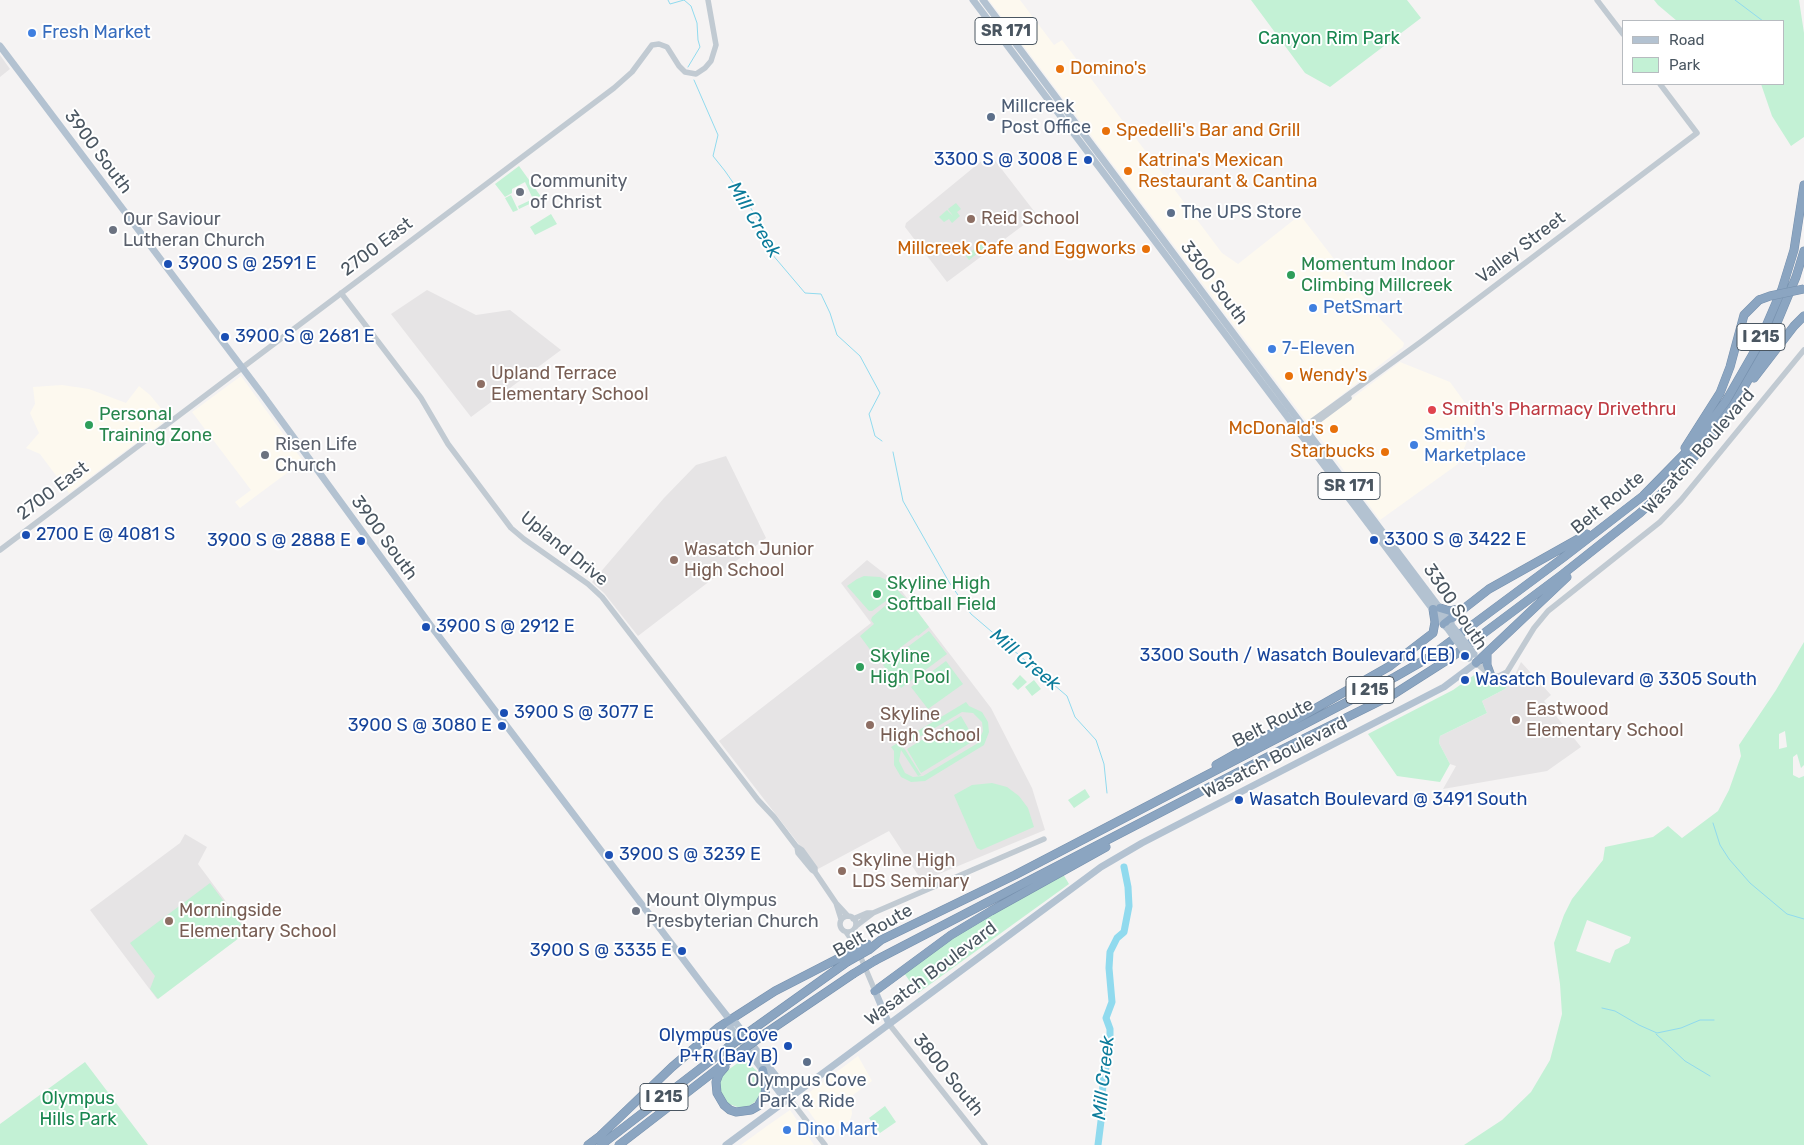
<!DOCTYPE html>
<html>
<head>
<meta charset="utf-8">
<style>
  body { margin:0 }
  #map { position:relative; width:1804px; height:1145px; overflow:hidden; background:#f5f3f3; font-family:Rubik,sans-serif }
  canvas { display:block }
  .legend { position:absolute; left:1622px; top:20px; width:162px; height:65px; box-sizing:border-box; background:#fff; border:1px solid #b7bbc0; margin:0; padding:6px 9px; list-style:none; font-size:15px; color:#4a5661 }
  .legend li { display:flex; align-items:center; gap:10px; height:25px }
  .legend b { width:25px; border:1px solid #b7bbc0 }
</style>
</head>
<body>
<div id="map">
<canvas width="1804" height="1145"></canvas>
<ul class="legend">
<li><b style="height:6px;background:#b3c2d1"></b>Road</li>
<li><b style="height:14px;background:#c3f1d5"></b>Park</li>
</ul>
</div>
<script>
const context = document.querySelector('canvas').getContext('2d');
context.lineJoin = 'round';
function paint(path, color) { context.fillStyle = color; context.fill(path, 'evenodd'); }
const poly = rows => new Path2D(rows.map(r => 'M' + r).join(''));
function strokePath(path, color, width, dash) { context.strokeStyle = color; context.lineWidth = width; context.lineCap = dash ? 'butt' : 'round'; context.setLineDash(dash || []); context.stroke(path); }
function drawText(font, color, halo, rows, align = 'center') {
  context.font = font + ' Rubik,sans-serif'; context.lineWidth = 4; context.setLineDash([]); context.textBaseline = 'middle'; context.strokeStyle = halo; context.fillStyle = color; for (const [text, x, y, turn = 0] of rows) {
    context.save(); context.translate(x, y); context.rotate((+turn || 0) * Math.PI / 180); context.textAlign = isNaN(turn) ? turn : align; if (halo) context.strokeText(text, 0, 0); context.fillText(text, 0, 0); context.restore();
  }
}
paint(poly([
  [989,0,1020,0,1054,45,1062,40,1222,253,1238,264,1300,215,1382,321,1404,343,1403,347,1307,422],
  [1400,362,1450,382,1476,418,1458,464,1380,520,1313,428],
  [241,376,303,461,240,508,235,502,251,490,192,412],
  [62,385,89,389,126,403,139,386,150,395,169,418,69,493,40,454,26,448,39,433,30,413,35,404,33,387],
  [858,1056,872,1081,853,1095,851,1103,852,1114,850,1120,827,1137,801,1100,803,1097],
  [790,1110,814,1145,741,1145,767,1126]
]), '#fdf9ef');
paint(poly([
  [0,55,10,69,0,77],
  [990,154,1037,215,947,282,905,227,906,223],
  [427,290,476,315,510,310,561,350,471,417,391,314],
  [726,456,766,538,638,636,604,593,592,582,664,498,696,465],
  [867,560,894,581,991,708,1032,788,1045,830,922,881,889,831,818,869,719,741,871,623,841,583],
  [1521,662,1551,695,1544,701,1581,747,1547,771,1443,789,1456,766,1450,764,1439,743,1440,736,1487,713,1482,701,1505,689,1513,679],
  [185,834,207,847,198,864,248,931,157,999,90,910,180,843]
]), '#e6e4e5');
paint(poly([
  [1251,0,1407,0,1421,18,1330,87,1305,73],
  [1654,0,1799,0,1804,33,1804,137,1791,146,1772,116,1761,84,1783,84,1783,21,1677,21,1658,5],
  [519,166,542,198,519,209,518,206,533,199,525,182,512,189,512,193,505,197,495,184],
  [511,195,518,210,513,212,505,198],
  [956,203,961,209,957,212,960,216,952,223,949,219,944,222,939,217,947,210,953,216,948,209],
  [551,214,557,224,535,235,530,227],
  [985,240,988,245,969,260,966,256],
  [864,576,880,577,891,582,901,594,911,603,929,627,918,636,917,635,880,663,860,636,874,624,871,620,872,617,892,600,890,598,872,611,869,611,847,586,857,579],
  [929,631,947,654,901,688,883,665],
  [1804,642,1804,765,1801,768,1797,754,1793,757,1793,775,1799,778,1804,776,1804,1145,1464,1145,1502,1120,1531,1092,1550,1060,1562,1014,1560,984,1554,943,1564,915,1572,899,1603,860,1605,847,1653,837,1668,826,1682,838,1718,811,1729,790,1741,756,1739,745,1776,690],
  [1785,731,1787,747,1779,749,1779,734],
  [1587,920,1631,937,1629,943,1615,950,1610,963,1576,951],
  [946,661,963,684,928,709,911,687],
  [1477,673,1484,679,1493,682,1510,678,1513,679,1505,689,1482,701,1487,713,1440,736,1439,743,1450,764,1440,782,1397,776,1368,734,1453,690],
  [1020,675,1027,682,1018,690,1012,684],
  [1034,680,1041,689,1032,696,1025,687],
  [966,702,969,706,982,712,988,722,989,732,984,745,925,781,911,782,901,777,894,765,894,751,891,747],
  [962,712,973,713,982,722,983,731,978,743,923,776,913,777,905,773,899,761,901,750,918,776,921,775,904,748,902,749,904,746],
  [961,716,975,740,921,773,907,749],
  [992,783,1007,787,1019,796,1028,808,1034,827,981,850,977,848,954,795,972,785],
  [1085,789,1090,797,1074,808,1068,800],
  [1063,874,1069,884,918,993,904,973,952,937],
  [210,883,247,932,158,999,150,989,155,976,130,943],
  [85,1062,148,1145,0,1145,0,1124],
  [739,1062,747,1062,757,1071,762,1086,760,1098,748,1107,740,1108,729,1104,723,1100,720,1092,719,1085,720,1078,724,1073],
  [885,1106,896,1122,880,1133,869,1118]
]), '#c3f1d5');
strokePath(poly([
  [668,0,670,4,684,0,691,6,697,23,698,40,700,47,688,67],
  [1735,0,1763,21],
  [694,80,718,135,713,156,725,171,759,220,766,247,805,293,821,294,830,313,837,335,860,356,880,393,869,414,875,436,882,441],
  [893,452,903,501,949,582,971,614,1067,696,1075,717,1096,740,1104,764,1107,793],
  [1713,823,1720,845,1729,859,1750,883,1787,914,1804,919],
  [1602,1008,1615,1011,1639,1025,1657,1033,1681,1028,1700,1020,1714,1020],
  [1656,1034,1685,1061,1710,1076]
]), '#90daee', 1);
strokePath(poly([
  [1098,1145,1101,1121,1103,1082,1110,1047,1110,1029,1106,1018,1112,1002,1109,968,1110,952,1117,938,1124,932,1129,906,1128,887,1124,867]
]), '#90daee', 7);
const highway = poly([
  [1754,378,1794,326,1804,316],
  [1685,448,1720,393,1730,367,1744,315,1759,300],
  [1440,608,1450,611,1459,609],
  [1444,624,1489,589,1587,534],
  [1487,655,1487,665,1491,676],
  [1476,663,1567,577],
  [1216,765,1390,666,1433,633,1435,622,1433,609],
  [870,949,881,940,1015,875,1395,677,1428,658,1564,557,1643,496,1695,443,1726,401,1757,347,1782,289,1794,250,1804,185],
  [876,960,1277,752,1394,694,1452,657,1563,574,1640,513,1663,492,1688,465,1733,406,1766,349,1796,277,1804,251],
  [875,991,951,935,991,911,1106,847],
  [756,1027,847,962],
  [763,1035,853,974],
  [725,1067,719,1074,716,1082,717,1093,724,1105,730,1110,736,1112,751,1110,758,1106,765,1094,766,1084,763,1070],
  [588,1145,600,1136,672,1067,719,1027,775,991,845,955],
  [601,1145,727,1048],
  [619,1145,733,1057]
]);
strokePath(highway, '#7690ad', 9);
strokePath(poly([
  [1597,0,1623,34],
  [341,293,421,398,448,444,511,528,524,539,588,584,602,597,758,800,774,817,796,846,802,850,815,868,815,872],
  [1306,428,1310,427,1349,398],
  [1305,431,1308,424,1422,341,1697,133,1660,84],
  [0,550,614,88,632,72,652,45,659,44,667,47,679,66,685,72,696,74,705,68,711,61,716,45,708,0],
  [1476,663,1491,676,1499,676,1507,672,1534,628,1548,611,1660,522,1681,500,1804,350],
  [797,847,798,853,812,870,815,872,836,903,848,916],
  [836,903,841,919],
  '840 924a8 8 0 1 1 16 0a8 8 0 1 1-16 0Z',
  [853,919,867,913,873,913],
  [856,926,873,913,1044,839],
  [853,931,857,943,856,946],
  [846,932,856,946,875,991],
  [889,1024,985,1145],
  [789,1098,825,1145]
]), '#c1cad2', 5.5);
strokePath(poly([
  [973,0,1446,627],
  [983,0,1451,623],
  [0,46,262,394,434,630,705,988,730,1020,736,1023,769,1067,786,1089,789,1098],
  [875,991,889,1024],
  [730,1020,730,1027,749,1052,780,1093,789,1098],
  [726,1145,1101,867,1142,843,1444,687,1476,663]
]), '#b3c2d1', 7);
strokePath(highway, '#8ba5c1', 8);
const highwayBridge = poly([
  [1759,300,1770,296,1804,289],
  [845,955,868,944],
  [847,962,870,949],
  [853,974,876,960],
  [727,1048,756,1027],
  [733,1057,763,1035]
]);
strokePath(highwayBridge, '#7690ad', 9, []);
strokePath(poly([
  [1452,626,1474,654],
  [1448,629,1469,658]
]), '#b3c2d1', 7);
strokePath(highwayBridge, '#8ba5c1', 8);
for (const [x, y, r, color] of [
  [32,33,5,"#3f7fe0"],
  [1060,69,5,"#e8710a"],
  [991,117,5,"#5c6f8a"],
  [1106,131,5,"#e8710a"],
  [1088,160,5,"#1a4fb4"],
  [1128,171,5,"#e8710a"],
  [520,192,5,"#6b7280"],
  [1171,213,5,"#5c6f8a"],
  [971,219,5,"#8d6e63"],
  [113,230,5,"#6b7280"],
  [1146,249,5,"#e8710a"],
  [168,264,5,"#1a4fb4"],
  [1291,275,5,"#2e9e5b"],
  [1313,308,5,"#3f7fe0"],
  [225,337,5,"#1a4fb4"],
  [1272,349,5,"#3f7fe0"],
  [1289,376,5,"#e8710a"],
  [481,384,5,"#8d6e63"],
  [1432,410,5,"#e0444e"],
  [89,425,5,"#2e9e5b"],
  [1334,429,5,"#e8710a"],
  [1414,445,5,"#3f7fe0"],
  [1385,452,5,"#e8710a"],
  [265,455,5,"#6b7280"],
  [26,535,5,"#1a4fb4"],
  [1374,540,5,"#1a4fb4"],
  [361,541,5,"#1a4fb4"],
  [674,560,5,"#8d6e63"],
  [877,594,5,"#2e9e5b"],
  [426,627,5,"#1a4fb4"],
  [1465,656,5,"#1a4fb4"],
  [860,667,5,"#2e9e5b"],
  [1465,680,5,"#1a4fb4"],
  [504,713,5,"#1a4fb4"],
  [1516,720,5,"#8d6e63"],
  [870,725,5,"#8d6e63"],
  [502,726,5,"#1a4fb4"],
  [1239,800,5,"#1a4fb4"],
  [609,855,5,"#1a4fb4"],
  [842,871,5,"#8d6e63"],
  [636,911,5,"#6b7280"],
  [169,921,5,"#8d6e63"],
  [682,951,5,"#1a4fb4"],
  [788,1046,5,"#1a4fb4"],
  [807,1062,5,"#5c6f8a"],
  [787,1130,5,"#3f7fe0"]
]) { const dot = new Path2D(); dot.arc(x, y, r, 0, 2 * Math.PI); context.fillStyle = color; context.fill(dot); strokePath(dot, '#fff', 2); }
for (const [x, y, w] of [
  [1006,31,62],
  [1761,337,48],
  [1349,486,62],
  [1370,690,48],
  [664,1097,48]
]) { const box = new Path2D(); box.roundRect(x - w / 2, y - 13.5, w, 27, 4); context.fillStyle = '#fff'; context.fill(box); strokePath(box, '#4a5661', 1); }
drawText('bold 16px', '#4a5661', null, [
  ["SR 171",1006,31],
  ["I 215",1761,337],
  ["SR 171",1349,486],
  ["I 215",1370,690],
  ["I 215",664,1097]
]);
drawText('18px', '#366cbe', '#fff', [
  ["Fresh Market",42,33],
  ["PetSmart",1323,308],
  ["7-Eleven",1282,349],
  ["Smith's",1424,435],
  ["Marketplace",1424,456],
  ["Dino Mart",797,1130]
], 'left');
drawText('18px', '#17864f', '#fff', [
  ["Canyon Rim Park",1329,39],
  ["Olympus",78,1099],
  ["Hills Park",78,1120]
]);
drawText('18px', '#c56008', '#fff', [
  ["Domino's",1070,69],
  ["Spedelli's Bar and Grill",1116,131],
  ["Katrina's Mexican",1138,161],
  ["Restaurant & Cantina",1138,182],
  ["Millcreek Cafe and Eggworks",1136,249,"right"],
  ["Wendy's",1299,376],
  ["McDonald's",1324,429,"right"],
  ["Starbucks",1375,452,"right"]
], 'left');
drawText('18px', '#4e5e75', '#fff', [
  ["Millcreek",1001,107],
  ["Post Office",1001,128],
  ["The UPS Store",1181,213],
  ["Olympus Cove",807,1081,"center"],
  ["Park & Ride",807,1102,"center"]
], 'left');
drawText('18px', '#4a5661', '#fff', [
  ["3900 South",98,152,53],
  ["2700 East",377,247,-37],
  ["Valley Street",1521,248,-37],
  ["3300 South",1214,283,53],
  ["Wasatch Boulevard",1699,452,-49],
  ["2700 East",53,491,-37],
  ["Belt Route",1608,503,-39],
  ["3900 South",384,538,54],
  ["Upland Drive",564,549,39],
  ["3300 South",1455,607,56],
  ["Belt Route",1273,723,-27],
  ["Wasatch Boulevard",1275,758,-27],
  ["Belt Route",873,931,-30],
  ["Wasatch Boulevard",931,974,-37],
  ["3800 South",948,1075,51]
]);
drawText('18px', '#164399', '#fff', [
  ["3300 S @ 3008 E",1078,160,"right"],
  ["3900 S @ 2591 E",178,264],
  ["3900 S @ 2681 E",235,337],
  ["2700 E @ 4081 S",36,535],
  ["3300 S @ 3422 E",1384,540],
  ["3900 S @ 2888 E",351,541,"right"],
  ["3900 S @ 2912 E",436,627],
  ["3300 South / Wasatch Boulevard (EB)",1455,656,"right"],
  ["Wasatch Boulevard @ 3305 South",1475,680],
  ["3900 S @ 3077 E",514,713],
  ["3900 S @ 3080 E",492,726,"right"],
  ["Wasatch Boulevard @ 3491 South",1249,800],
  ["3900 S @ 3239 E",619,855],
  ["3900 S @ 3335 E",672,951,"right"],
  ["Olympus Cove",778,1036,"right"],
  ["P+R (Bay B)",778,1057,"right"]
], 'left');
drawText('18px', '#5b616d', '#fff', [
  ["Community",530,182],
  ["of Christ",530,203],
  ["Our Saviour",123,220],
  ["Lutheran Church",123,241],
  ["Risen Life",275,445],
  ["Church",275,466],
  ["Mount Olympus",646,901],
  ["Presbyterian Church",646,922]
], 'left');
drawText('18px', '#785e54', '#fff', [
  ["Reid School",981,219],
  ["Upland Terrace",491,374],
  ["Elementary School",491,395],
  ["Wasatch Junior",684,550],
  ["High School",684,571],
  ["Eastwood",1526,710],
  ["Elementary School",1526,731],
  ["Skyline",880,715],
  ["High School",880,736],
  ["Skyline High",852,861],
  ["LDS Seminary",852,882],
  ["Morningside",179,911],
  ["Elementary School",179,932]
], 'left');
drawText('18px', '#27864d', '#fff', [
  ["Momentum Indoor",1301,265],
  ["Climbing Millcreek",1301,286],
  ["Personal",99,415],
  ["Training Zone",99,436],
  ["Skyline High",887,584],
  ["Softball Field",887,605],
  ["Skyline",870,657],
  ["High Pool",870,678]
], 'left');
drawText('18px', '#be3a42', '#fff', [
  ["Smith's Pharmacy Drivethru",1442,410]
], 'left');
drawText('italic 19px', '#0c7c9b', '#fff', [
  ["Mill Creek",754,220,59],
  ["Mill Creek",1025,660,40],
  ["Mill Creek",1104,1078,-84]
]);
</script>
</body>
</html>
